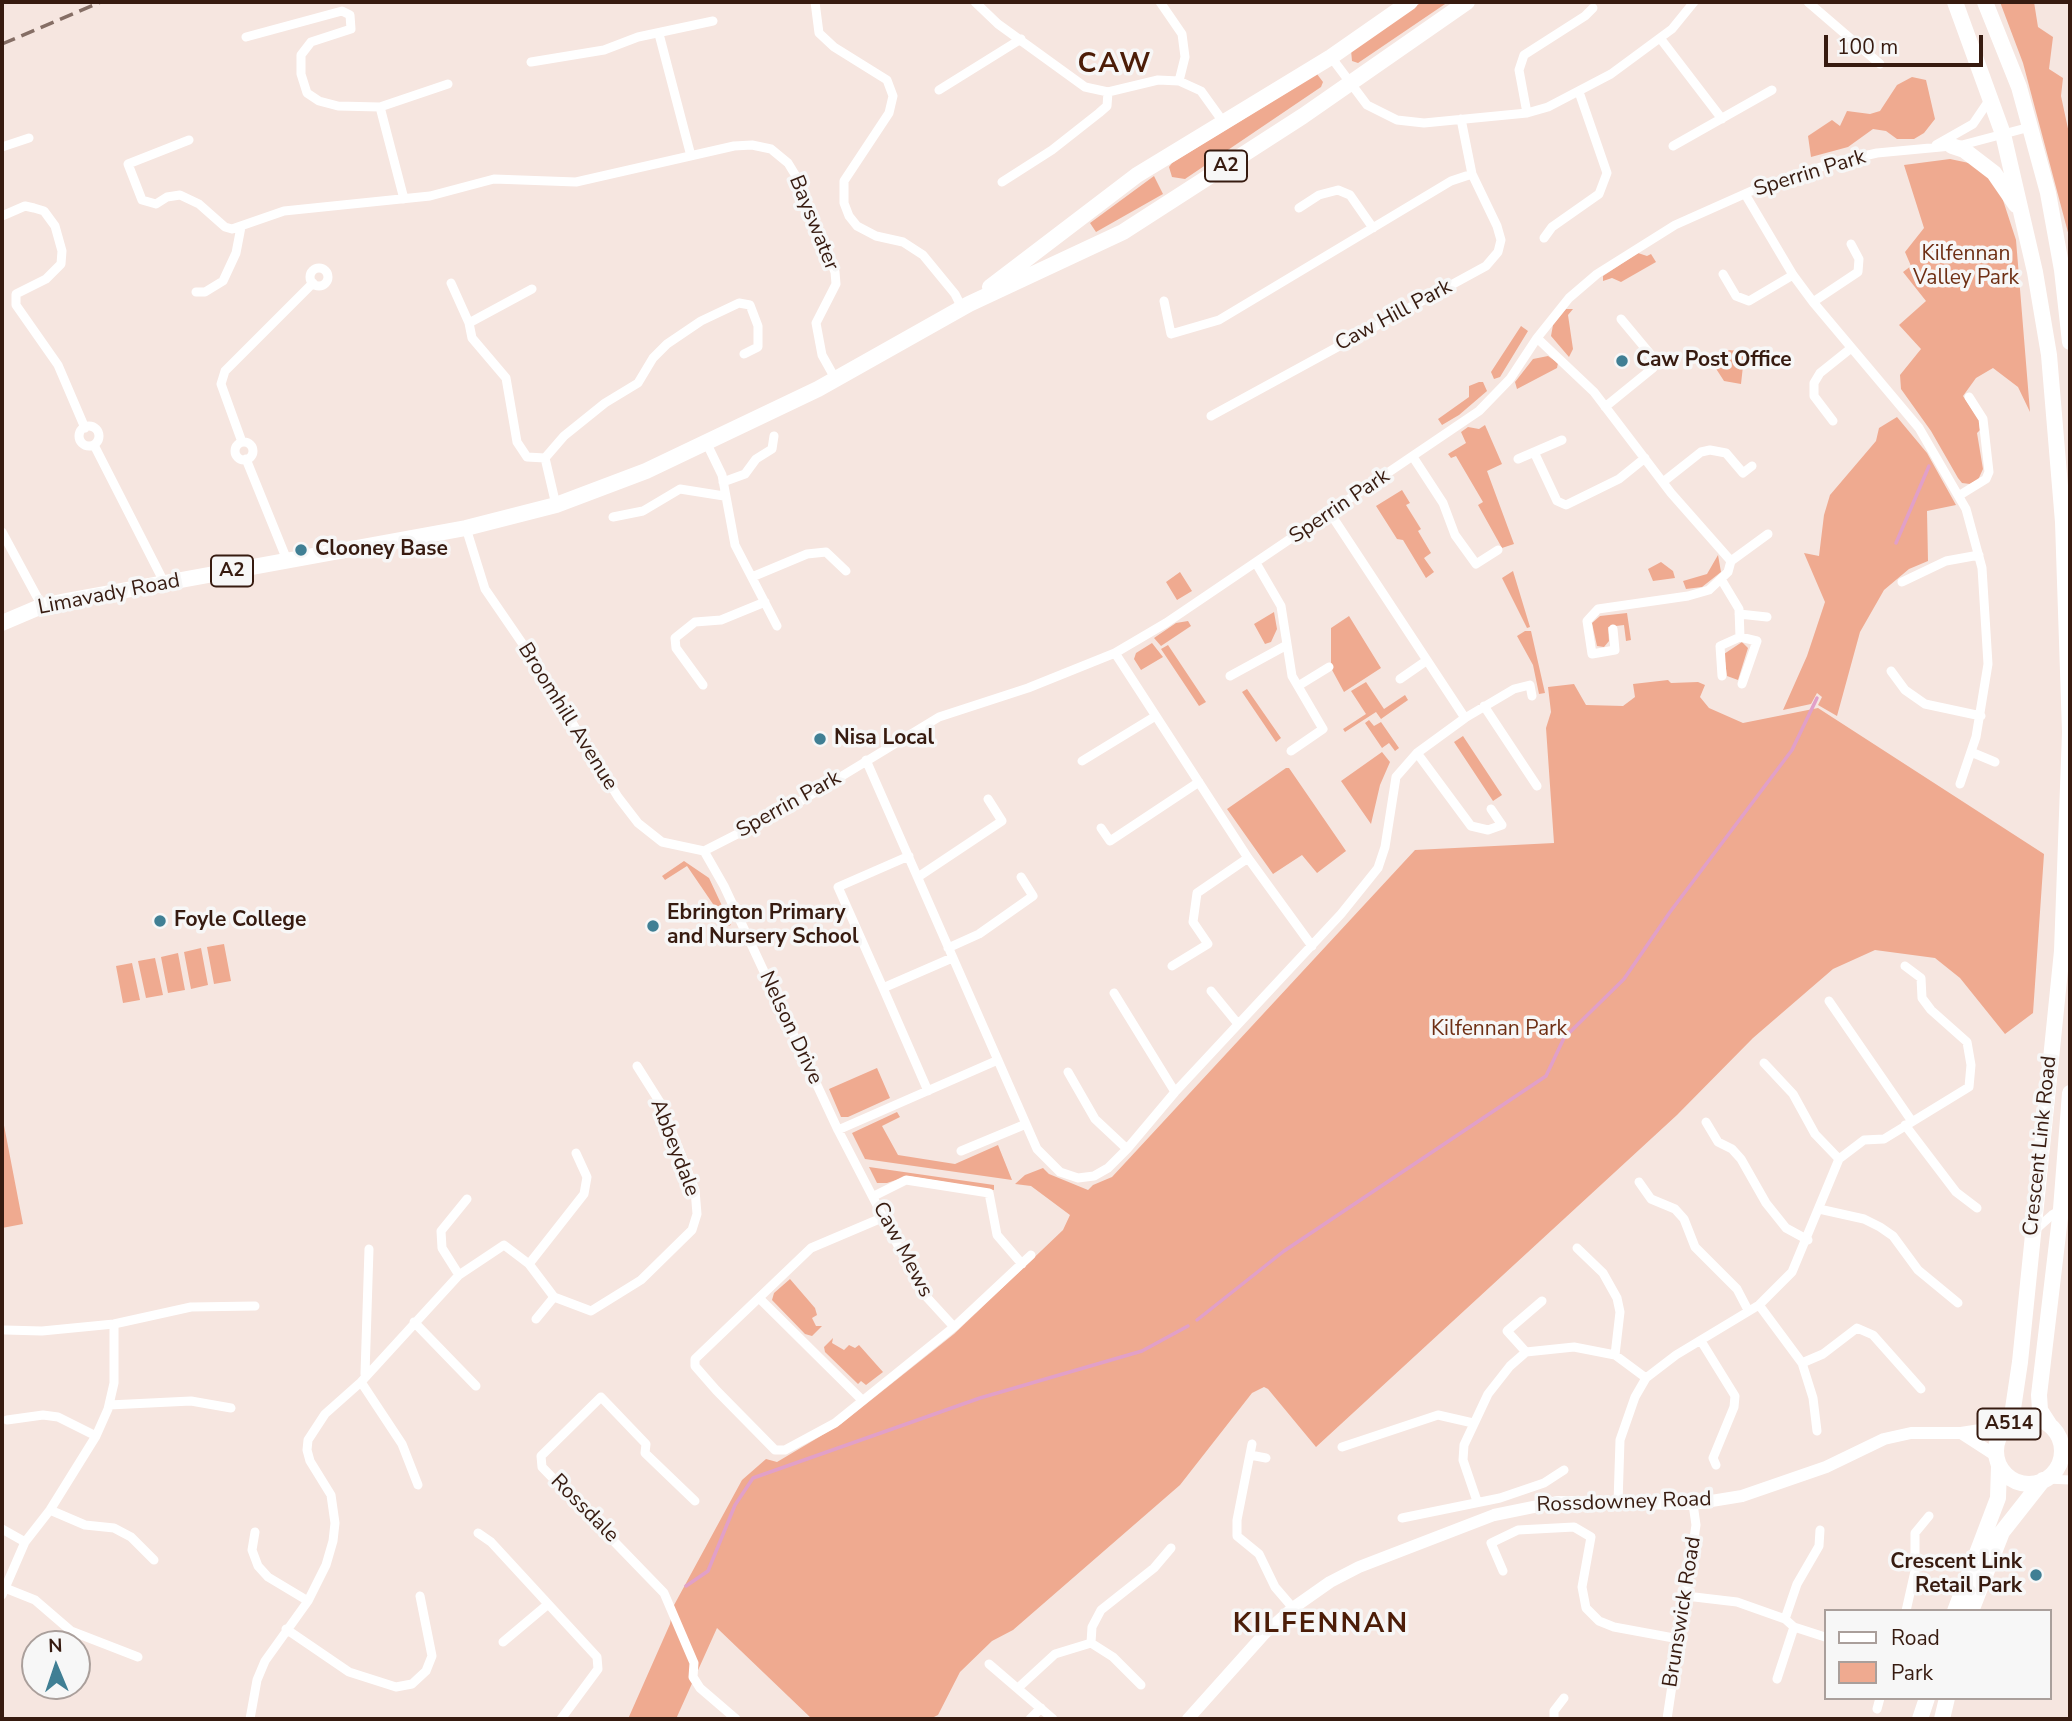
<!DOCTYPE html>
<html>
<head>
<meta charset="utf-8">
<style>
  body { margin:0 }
  #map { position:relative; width:2072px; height:1721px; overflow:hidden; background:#f6e6e0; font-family:"Nunito Sans",sans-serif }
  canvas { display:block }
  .frame { position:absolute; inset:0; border:4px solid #371b10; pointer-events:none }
  .legend { position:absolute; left:1824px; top:1609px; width:228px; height:91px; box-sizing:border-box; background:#f7f7f7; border:2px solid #aa9f9b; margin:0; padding:9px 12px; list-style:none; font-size:21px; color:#371b10 }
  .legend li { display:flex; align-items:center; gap:14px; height:35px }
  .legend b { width:35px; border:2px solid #aa9f9b }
  .north { position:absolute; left:21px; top:1630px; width:70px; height:70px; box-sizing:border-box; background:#f7f7f7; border:2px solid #aa9f9b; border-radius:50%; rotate:358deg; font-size:19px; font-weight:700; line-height:28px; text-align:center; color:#371b10 }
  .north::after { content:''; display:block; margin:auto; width:24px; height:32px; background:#407f94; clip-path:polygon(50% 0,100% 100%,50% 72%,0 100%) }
  .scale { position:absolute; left:1824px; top:35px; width:159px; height:32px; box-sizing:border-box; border:4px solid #371b10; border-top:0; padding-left:9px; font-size:21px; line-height:24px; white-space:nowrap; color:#371b10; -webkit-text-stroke:5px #f7f7f7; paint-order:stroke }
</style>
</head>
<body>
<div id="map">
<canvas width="2072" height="1721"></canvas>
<div class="frame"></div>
<ul class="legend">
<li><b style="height:9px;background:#fff"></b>Road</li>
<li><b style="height:19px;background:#efaa90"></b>Park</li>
</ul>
<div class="north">N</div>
<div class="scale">100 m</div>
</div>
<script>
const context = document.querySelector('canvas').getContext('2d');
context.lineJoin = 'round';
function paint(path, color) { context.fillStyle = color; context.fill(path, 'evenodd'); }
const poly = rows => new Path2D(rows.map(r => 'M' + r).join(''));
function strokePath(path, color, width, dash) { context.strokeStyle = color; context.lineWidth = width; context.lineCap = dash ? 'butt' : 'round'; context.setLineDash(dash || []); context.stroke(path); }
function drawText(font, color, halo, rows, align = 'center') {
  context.font = font + ' "Nunito Sans",sans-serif'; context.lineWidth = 7; context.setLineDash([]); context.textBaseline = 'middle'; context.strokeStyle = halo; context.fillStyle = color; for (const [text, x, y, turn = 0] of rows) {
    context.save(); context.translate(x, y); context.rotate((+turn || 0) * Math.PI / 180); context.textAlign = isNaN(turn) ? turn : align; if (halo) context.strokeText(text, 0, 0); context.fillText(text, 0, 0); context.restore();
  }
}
paint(poly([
  [1422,2,1448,2,1358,63,1352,61,1351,50],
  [2000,2,2034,2,2038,27,2053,37,2049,69,2063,78,2061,96,2070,138,2070,240,2023,63],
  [1317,74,1323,82,1321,87,1185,179,1172,177,1169,167,1172,163],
  [1912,77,1926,80,1935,119,1924,133,1914,139,1897,139,1886,131,1873,129,1848,147,1811,157,1808,136,1832,120,1840,126,1847,111,1870,114,1880,111,1897,85],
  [1950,159,1969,163,1987,176,2001,194,2016,240,2030,412,2018,387,1993,368,1976,378,1963,396,1979,420,1980,430,1977,433,1983,469,1978,480,1970,484,1962,483,1958,478,1931,431,1901,389,1900,375,1921,349,1899,325,1926,301,1903,272,1911,266,1905,252,1924,228,1904,165],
  [1154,176,1163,194,1096,232,1090,223],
  [1638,253,1647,256,1651,254,1656,262,1621,282,1612,278,1603,281,1603,276],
  [1566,309,1573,309,1568,315,1573,349,1569,357,1551,336,1553,325],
  [1521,326,1528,331,1500,377,1494,379,1491,372],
  [1729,350,1738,351,1744,357,1741,384,1724,381,1713,364,1716,357],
  [1548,356,1558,363,1557,368,1517,389,1515,382,1533,359],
  [1479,382,1483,382,1487,391,1459,415,1442,425,1438,419,1469,397,1469,386],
  [1897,417,1927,453,1956,505,1927,511,1928,561,1909,569,1884,590,1860,632,1837,716,1818,705,1822,697,1817,693,1811,704,1783,710,1807,656,1825,602,1804,553,1819,556,1824,515,1830,495,1876,441,1879,428],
  [1485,425,1502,464,1487,471,1514,544,1502,548,1478,505,1483,502,1456,456,1451,458,1448,454,1466,443,1461,432,1468,427,1479,429],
  [1402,490,1410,503,1406,505,1421,529,1418,531,1431,553,1424,558,1434,572,1426,578,1403,540,1397,539,1376,506],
  [1718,555,1721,572,1702,587,1686,589,1683,581,1707,574],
  [1661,562,1673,571,1675,578,1653,581,1648,569],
  [1513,571,1530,627,1527,628,1502,578],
  [1180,572,1192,591,1177,600,1166,582],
  [1274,612,1277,629,1271,642,1265,644,1254,624],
  [1627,613,1631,640,1626,641,1624,625,1608,627,1609,641,1604,647,1597,646,1592,623,1600,616],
  [1349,616,1381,668,1344,692,1331,668,1331,628],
  [1188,621,1191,626,1161,646,1154,638,1176,623],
  [1525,631,1531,631,1545,693,1539,694,1533,665,1517,636],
  [1742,642,1748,648,1738,680,1727,676,1724,654],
  [1152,643,1163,657,1141,670,1134,659,1136,653],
  [1168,645,1206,702,1199,706,1161,649],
  [1668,680,1671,683,1698,682,1705,685,1700,697,1709,708,1743,723,1818,708,2044,854,2033,1013,2005,1034,1960,978,1935,958,1875,950,1833,969,1753,1038,1677,1115,1316,1447,1268,1389,1264,1387,1252,1393,1180,1485,1013,1630,992,1641,960,1672,938,1715,930,1719,812,1719,717,1628,676,1719,628,1719,670,1624,673,1607,742,1480,766,1459,777,1462,841,1424,954,1334,1063,1230,1070,1215,1031,1186,1015,1184,1025,1175,1043,1168,1049,1174,1088,1190,1093,1185,1112,1177,1415,850,1554,843,1546,728,1551,712,1548,687,1574,684,1586,705,1623,706,1635,697,1633,684],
  [1366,682,1384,709,1405,695,1408,700,1381,719,1376,712,1345,732,1343,729,1366,714,1351,691],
  [1247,689,1281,738,1276,742,1242,692],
  [1369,720,1374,726,1381,722,1399,748,1395,751,1389,743,1382,748,1365,723],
  [1463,736,1502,795,1493,801,1454,742],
  [1382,752,1390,762,1380,785,1371,824,1341,781],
  [1286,768,1289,768,1346,851,1317,873,1302,855,1273,874,1227,809],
  [684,861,709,878,731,925,728,926,687,866,665,880,662,876],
  [224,944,231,981,214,984,207,947],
  [201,948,208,985,191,989,184,952],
  [178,953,185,990,168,993,161,957],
  [155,958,163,995,146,998,138,961],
  [132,963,140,1000,123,1003,116,966],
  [877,1068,890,1098,848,1117,841,1117,829,1089],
  [897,1112,900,1117,882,1126,898,1155,955,1164,998,1145,1012,1180,865,1159,852,1133],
  [2,1115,23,1224,2,1228],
  [869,1167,994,1185,994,1190,908,1176,887,1183,877,1183],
  [790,1279,815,1308,817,1315,812,1318,816,1326,822,1326,812,1336,805,1334,772,1300,774,1293],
  [833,1338,832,1343,844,1350,849,1345,855,1348,859,1345,883,1372,866,1385,861,1381,858,1384,825,1352,824,1347]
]), '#efaa90');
strokePath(poly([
  [1896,543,1929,466],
  [1197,1320,1284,1251,1546,1076,1564,1038,1624,979,1670,912,1792,750,1817,698],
  [686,1586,708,1571,735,1505,753,1478,980,1398,1142,1351,1188,1326]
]), '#e1a0c8', 3.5);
strokePath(poly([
  [815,2,819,33,834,47,887,80,893,96,889,113,844,181,844,203,849,216,857,226,876,236,903,242,923,255,955,294,962,308],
  [975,2,998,24,1085,87,1108,92,1158,80,1179,81,1201,91,1224,123],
  [1160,2,1182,34,1185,57,1179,81],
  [1808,2,1880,64],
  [659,34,691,156],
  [246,37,342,11,350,15,351,29,311,42,301,55,301,74,307,93,319,101,338,106,380,107,448,84],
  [1660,38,1722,119],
  [1331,57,1367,105,1397,120,1424,123,1527,113,1548,107,1611,74,1672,29,1694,2],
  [531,62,604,50,638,37,713,21],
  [939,90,1021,39],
  [380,107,404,199],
  [1527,113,1519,70,1524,55,1585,16,1593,8],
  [189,140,128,164,142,200,156,204,167,197,180,195,199,204,225,227,232,229,284,211,430,196,494,179,576,182,734,146,752,145,771,149,788,163,799,181,835,272,836,284,816,323,822,355,836,380],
  [1936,145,1973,124,1990,99],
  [1673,146,1772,90],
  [2,147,29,138],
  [1002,182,1052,150,1099,113,1107,106,1108,92],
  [1745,194,1793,275,1813,302,1919,428,1966,509,1982,568,1988,664,1976,737,1960,784],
  [1299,208,1319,195,1338,190,1350,195,1373,228],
  [2,216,25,206,34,208,44,211,55,226,62,251,61,264,46,279,16,294,16,305,58,365,85,428],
  [1544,238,1552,227,1599,194,1607,173,1579,92],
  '310 277a9 9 0 1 1 18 0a9 9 0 1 1-18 0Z',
  [1723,274,1736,296,1749,301,1793,275],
  [451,283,469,323,472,338,506,378,517,442,527,457,545,458,556,505],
  [196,292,205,292,223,281,236,253,241,227],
  [1164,301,1171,334,1219,320,1451,181,1472,174],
  [1813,302,1858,272,1859,259,1851,244],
  [469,323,532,289],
  [1537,338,1594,392,1671,493,1731,561],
  [1605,407,1653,368,1651,355,1621,319],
  [1211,416,1486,266,1498,252,1501,240,1497,226,1472,174,1461,119],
  [1833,421,1814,396,1814,383,1820,373,1850,349],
  '79 436a10 10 0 1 1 20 0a10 10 0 1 1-20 0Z',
  [242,442,221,384,225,371,313,283],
  '235 451a9 9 0 1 1 18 0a9 9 0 1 1-18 0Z',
  [707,444,722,475,735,545,777,626],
  [94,445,165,584],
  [1534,452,1557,501,1566,505,1619,479,1645,458],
  [1413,457,1443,503,1455,535,1476,564,1498,550],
  [545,458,564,436,605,403,638,383,653,358,667,344,701,321,739,303,750,305,758,326,758,347,744,354],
  [246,459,287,560],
  [1518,459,1562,440],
  [723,482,745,474,756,459,772,449,774,436],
  [1663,482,1701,452,1710,450,1726,453,1743,473,1752,466],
  [1960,495,1986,479,1989,472,1983,419,1969,397],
  [613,517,643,511,680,489,724,496],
  [466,528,485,589,533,659,618,797,638,823,662,842,704,851,796,804,939,717,1028,688,1115,653,1166,623,1479,411,1510,379,1537,338,1569,298,1597,274,1675,225,1758,188,1833,163,1877,153,1962,145,2030,127],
  [2,532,42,606],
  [1256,563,1281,606,1292,676,1323,729,1291,751],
  [752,577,807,554,826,552,846,571],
  [1721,579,1739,609,1740,637],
  [1902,582,1946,561,1979,555],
  [1739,614,1767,617],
  [1613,629,1615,650,1592,654,1587,621,1598,609,1688,596,1709,590,1728,572,1731,561,1768,534],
  [1115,653,1248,858,1312,946],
  [1891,671,1905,690,1925,704,1981,716],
  [1230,676,1285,646],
  [1722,676,1720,646,1740,637,1757,641,1742,684],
  [1400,679,1426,661],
  [703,685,676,648,675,638,695,622,721,620,765,602],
  [1298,686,1329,667],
  [1484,706,1537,786],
  [1465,718,1514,689,1530,685,1532,696],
  [1971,752,1995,762],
  [1417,753,1471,826,1488,830,1502,825,1491,809],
  [866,760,1037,1149,1060,1172,1078,1178,1094,1176,1108,1168,1127,1149,1175,1092,1341,914,1378,868,1385,847,1396,777,1417,753,1465,718,1330,513],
  [1082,761,1154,717],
  [1101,828,1110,841,1199,782],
  [704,851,724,886,838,1130,922,1292,954,1327],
  [918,877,1002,821,988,799],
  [948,948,979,934,1033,896,1021,877],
  [1172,966,1208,944,1193,922,1197,893,1248,858],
  [883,988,838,887,909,856],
  [1211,991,1238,1024],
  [1114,993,1175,1092],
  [1829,1001,1911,1120],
  [1764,1063,1793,1094,1815,1134,1839,1159],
  [1068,1072,1095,1119,1127,1149],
  [928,1091,883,988,952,958],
  [1706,1122,1718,1142,1732,1149,1741,1159,1766,1203,1786,1228,1808,1240],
  [1905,1125,1956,1192,1977,1208],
  [838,1130,998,1060],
  [961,1151,1026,1124],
  [1639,1182,1651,1199,1675,1209,1684,1219,1695,1247,1737,1289,1748,1310],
  [874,1196,906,1180,989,1193,997,1235,1022,1264],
  [1819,1209,1864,1219,1880,1227,1893,1236,1918,1270,1958,1303],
  [884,1217,811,1248,695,1359,695,1366,716,1390,775,1450,785,1450,835,1423,954,1327,1031,1255],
  [2034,1231,2052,1215,2070,1205],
  [1577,1248,1603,1273,1617,1298,1620,1312,1615,1355],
  [529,1264,584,1194,587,1177,576,1153],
  [459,1275,442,1248,441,1231,467,1199],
  [759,1298,862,1400],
  [1759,1305,1802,1363,1823,1354,1857,1328,1873,1335,1921,1389],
  [536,1319,554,1297],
  [414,1322,476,1386],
  [5,1330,42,1331,114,1324,191,1307,255,1306],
  [1701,1341,1735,1396,1734,1407,1713,1458,1716,1465],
  [1526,1352,1507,1331,1542,1301],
  [1802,1363,1813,1398,1817,1431],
  [365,1374,369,1249],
  [361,1382,402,1444,418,1485],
  [108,1409,109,1405,191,1401,231,1408],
  [7,1420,43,1415,58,1417,96,1436],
  [1252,1444,1237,1520,1237,1536,1259,1554,1275,1587,1293,1608],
  [2061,1444,2070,1453],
  [1342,1447,1438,1415,1473,1423],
  [1250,1455,1266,1458],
  [2046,1479,2070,1480],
  [695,1501,645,1453,646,1444,601,1397,541,1456,542,1467,664,1593,694,1663,693,1677,700,1688,736,1719],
  [1477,1501,1463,1460,1464,1445,1488,1394,1510,1366,1526,1352,1574,1347,1615,1355,1646,1378],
  [1618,1503,1620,1440,1635,1397,1646,1378,1676,1355,1759,1305,1792,1272,1839,1159,1864,1140,1884,1139,1969,1087,1971,1065,1967,1042,1931,1010,1922,998,1921,978,1905,966],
  [50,1510,85,1525,114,1528,131,1537,154,1560],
  [1402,1518,1500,1498,1544,1483,1564,1470],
  [2,1529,25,1542],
  [255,1532,252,1550,258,1566,268,1577,308,1601],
  [478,1533,491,1542,597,1657,598,1669,561,1719],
  [1503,1571,1491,1543,1518,1530,1574,1527,1591,1537,1582,1587,1586,1608,1599,1621,1614,1627,1679,1639],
  [5,1588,35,1600,71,1631,138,1657],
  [2,1595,25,1542,50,1510,96,1436,108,1409,114,1383,114,1324],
  [1686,1596,1737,1602,1785,1619,1794,1627,1825,1637],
  [1906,1611,1915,1571,1915,1533,1929,1516],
  [1785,1619,1797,1584,1819,1546,1820,1530],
  [286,1629,349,1672,396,1687,412,1684,426,1671,432,1656,420,1596],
  [503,1642,547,1605],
  [1091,1643,1092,1627,1101,1610,1154,1568,1171,1548],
  [989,1664,1053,1719],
  [1777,1679,1794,1627],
  [1018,1688,1055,1654,1091,1643,1113,1657,1141,1685],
  [1877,1709,1880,1698],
  [250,1719,257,1680,265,1661,308,1601,326,1565,333,1541,335,1523,331,1495,310,1461,307,1450,308,1440,325,1414,361,1382,459,1275,504,1245,529,1264,554,1297,591,1311,641,1280,692,1230,697,1214,695,1190,661,1104,637,1066],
  [1030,1719,1041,1708],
  [1554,1719,1554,1711,1564,1698],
  [1667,1719,1696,1525,1693,1504]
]), '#fff', 9);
strokePath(poly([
  [1961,1433,1995,1455],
  [1188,1719,1265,1633,1293,1608,1330,1582,1359,1567,1494,1515,1558,1502,1693,1504,1742,1496,1826,1467,1884,1439,1911,1433,1961,1433,2006,1426]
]), '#fff', 12);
strokePath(poly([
  [1955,2,2003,134,2035,272,2049,355,2063,522,2070,732,2062,951,2020,1362,2011,1422],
  [1985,2,2019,87,2048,193,2062,270,2070,342],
  [1952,146,1964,150,1994,173,2016,205],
  [990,287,1137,175,1331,57,1410,2],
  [2,623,42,606,66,601,466,528,556,505,646,471,818,389,969,304,1123,232,1303,116,1467,2],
  '1996 1451a33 33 0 1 1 66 0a33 33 0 1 1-66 0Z',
  [2049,1424,2040,1410,2039,1395,2061,1209,2070,1093],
  [1955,1611,1998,1498,1999,1466],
  [1971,1611,2002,1532,2043,1480],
  [1920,1719,1927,1698],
  [1942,1719,1947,1698]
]), '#fff', 16);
strokePath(poly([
  [2,44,101,2]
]), '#856e65', 3.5, [14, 7]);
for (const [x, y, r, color] of [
  [1622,361,7,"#407f94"],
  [301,550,7,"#407f94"],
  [820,739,7,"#407f94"],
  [160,921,7,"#407f94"],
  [653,926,7,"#407f94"],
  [2036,1575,7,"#407f94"]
]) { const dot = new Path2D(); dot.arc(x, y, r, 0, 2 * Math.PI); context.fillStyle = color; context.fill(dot); strokePath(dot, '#f7f7f7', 2.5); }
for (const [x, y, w] of [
  [1226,166,42],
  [232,571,42],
  [2009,1424,63]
]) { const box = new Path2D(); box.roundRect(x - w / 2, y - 15.5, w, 31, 5); context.fillStyle = '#f7f7f7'; context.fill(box); strokePath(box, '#371b10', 2); }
drawText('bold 19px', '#371b10', null, [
  ["A2",1226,166],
  ["A2",232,571],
  ["A514",2009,1424]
]);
drawText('21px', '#371b10', '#f7f7f7', [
  ["Sperrin Park",1810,174,-17],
  ["Bayswater",813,223,68],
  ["Caw Hill Park",1394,316,-28],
  ["Sperrin Park",1340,507,-34],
  ["Limavady Road",109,595,-11],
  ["Broomhill Avenue",567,717,58],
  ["Sperrin Park",789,805,-29],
  ["Nelson Drive",790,1028,65],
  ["Crescent Link Road",2041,1146,-84],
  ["Abbeydale",674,1148,69],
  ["Caw Mews",902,1250,62],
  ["Rossdowney Road",1624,1503,-2],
  ["Rossdale",584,1509,45],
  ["Brunswick Road",1683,1612,-81]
]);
drawText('21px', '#6e2f14', '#f7f7f7', [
  ["Kilfennan",1966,255],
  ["Valley Park",1966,279],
  ["Kilfennan Park",1499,1030]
]);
drawText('bold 21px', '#371b10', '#f7f7f7', [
  ["Caw Post Office",1636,361],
  ["Clooney Base",315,550],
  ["Nisa Local",834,739],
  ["Ebrington Primary",667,914],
  ["and Nursery School",667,938],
  ["Foyle College",174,921],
  ["Crescent Link",2022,1563,"right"],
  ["Retail Park",2022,1587,"right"]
], 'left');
context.letterSpacing = '2px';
drawText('bold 28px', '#4c1d08', '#f7f7f7', [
  ["CAW",1115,65],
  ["KILFENNAN",1321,1625]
]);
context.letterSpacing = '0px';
</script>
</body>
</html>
